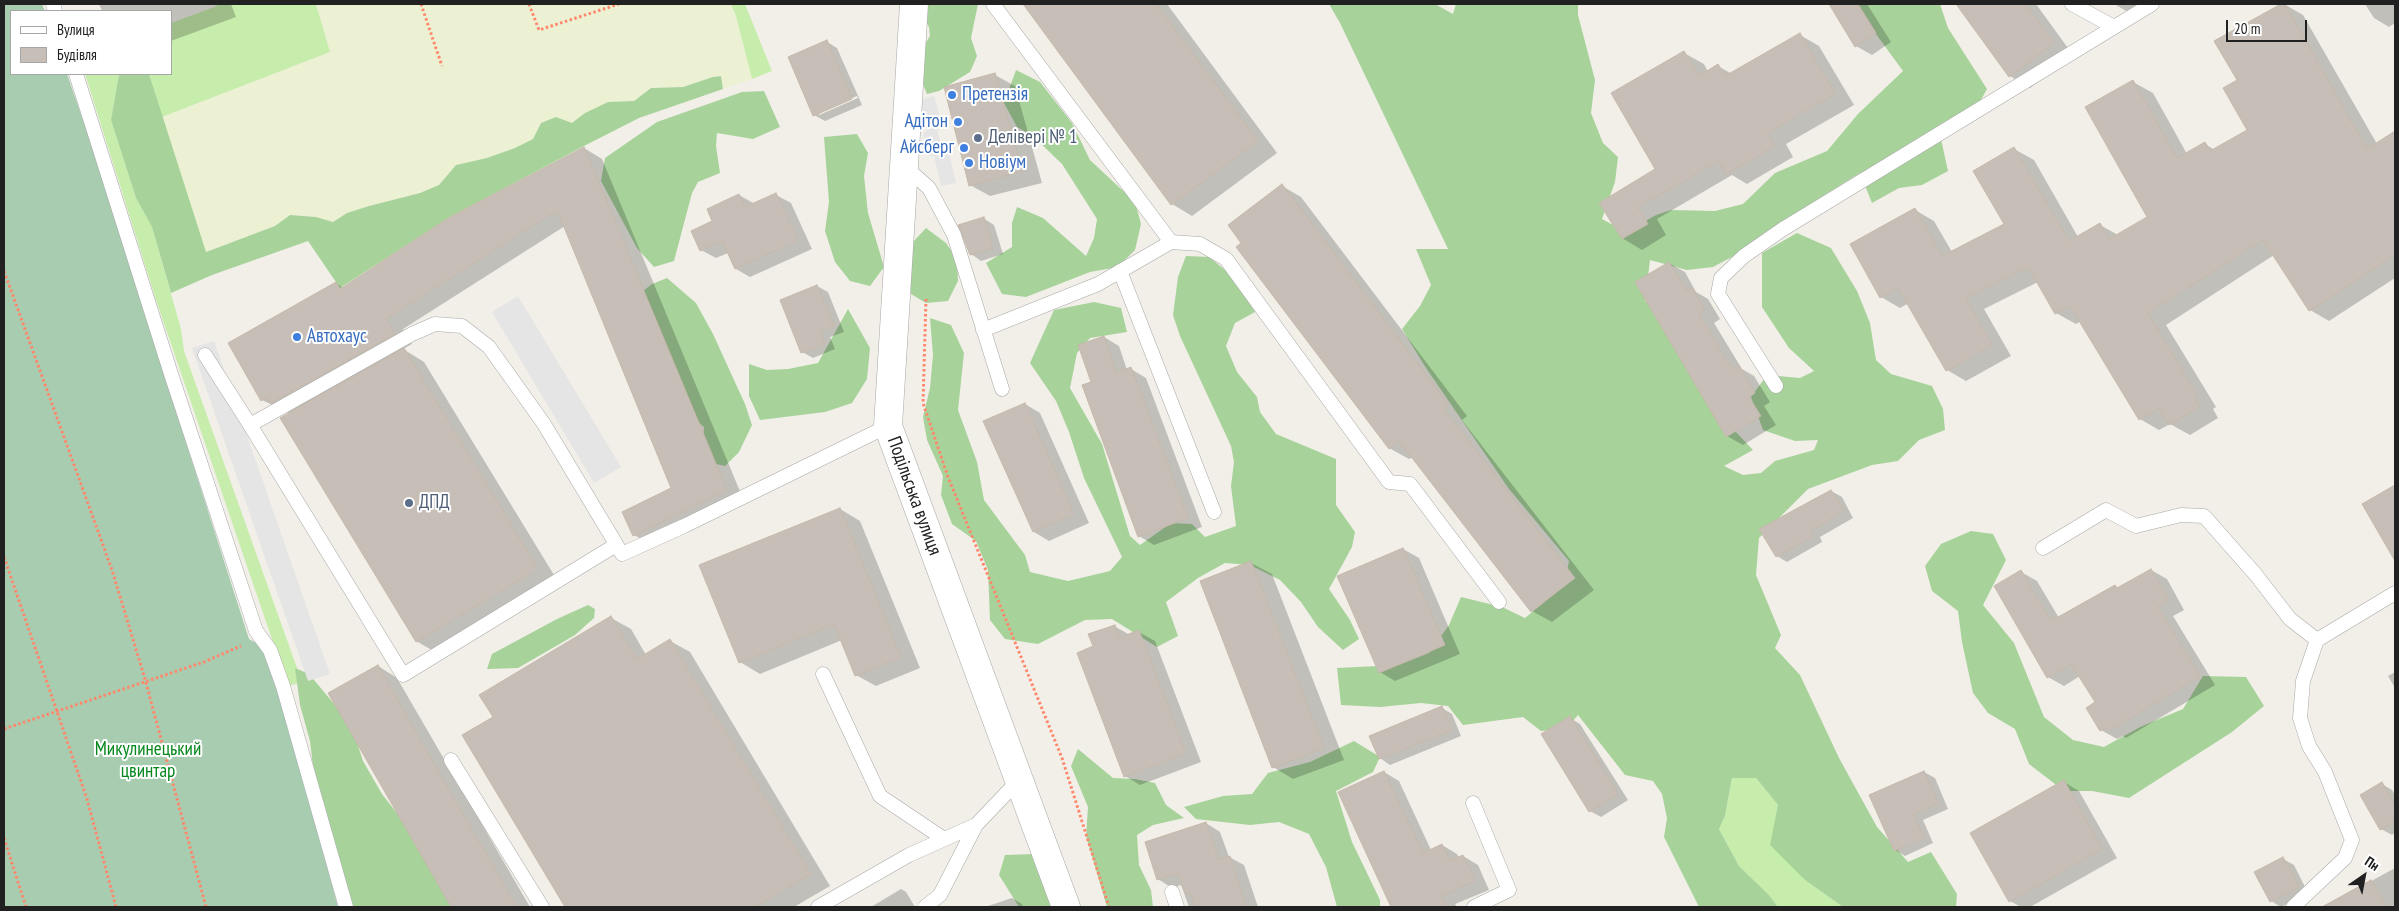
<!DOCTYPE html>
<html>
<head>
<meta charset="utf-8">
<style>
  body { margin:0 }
  #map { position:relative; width:2399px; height:911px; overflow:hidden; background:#f2efe8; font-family:"PT Sans Narrow",sans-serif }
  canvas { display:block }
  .frame { position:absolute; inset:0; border:5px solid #212121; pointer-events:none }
  .legend { position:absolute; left:10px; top:10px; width:162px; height:65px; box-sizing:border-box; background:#fff; border:1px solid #a6a6a6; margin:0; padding:6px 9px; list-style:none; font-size:15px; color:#212121 }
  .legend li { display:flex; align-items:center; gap:10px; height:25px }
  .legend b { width:25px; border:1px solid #a6a6a6 }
  .north { position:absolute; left:2339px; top:851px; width:50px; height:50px; -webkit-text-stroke:4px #fff; paint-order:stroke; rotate:33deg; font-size:14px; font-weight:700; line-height:20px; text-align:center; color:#212121 }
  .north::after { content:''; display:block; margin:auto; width:18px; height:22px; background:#212121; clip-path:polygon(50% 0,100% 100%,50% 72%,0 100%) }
  .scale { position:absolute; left:2226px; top:20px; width:81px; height:22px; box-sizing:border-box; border:2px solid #212121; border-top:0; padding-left:6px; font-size:15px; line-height:18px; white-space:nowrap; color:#212121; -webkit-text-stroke:4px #fff; paint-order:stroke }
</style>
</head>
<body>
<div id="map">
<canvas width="2399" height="911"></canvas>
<div class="frame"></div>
<ul class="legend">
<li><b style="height:6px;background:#fff"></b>Вулиця</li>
<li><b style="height:14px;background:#c7bfb7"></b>Будівля</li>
</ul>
<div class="north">Пн</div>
<div class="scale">20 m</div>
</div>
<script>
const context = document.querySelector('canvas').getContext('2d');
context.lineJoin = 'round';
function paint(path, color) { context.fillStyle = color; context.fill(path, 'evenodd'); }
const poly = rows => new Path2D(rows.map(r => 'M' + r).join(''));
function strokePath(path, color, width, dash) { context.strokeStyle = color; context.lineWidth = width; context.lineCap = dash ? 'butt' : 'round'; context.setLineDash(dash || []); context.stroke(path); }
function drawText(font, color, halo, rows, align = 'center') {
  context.font = font + ' "PT Sans Narrow",sans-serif'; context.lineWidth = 4; context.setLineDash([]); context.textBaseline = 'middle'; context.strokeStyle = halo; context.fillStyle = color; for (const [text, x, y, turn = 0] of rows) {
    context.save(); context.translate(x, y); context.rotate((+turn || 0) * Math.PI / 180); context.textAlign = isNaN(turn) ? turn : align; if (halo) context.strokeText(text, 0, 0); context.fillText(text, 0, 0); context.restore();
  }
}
paint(poly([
  [316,4,731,4,736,16,752,79,723,89,721,76,713,77,683,87,651,88,634,101,619,101,585,113,572,123,556,117,541,123,533,139,515,148,487,158,456,165,439,185,420,193,369,206,347,213,333,222,316,217,290,215,275,226,205,252,162,117,330,52]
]), '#ecf1d3');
paint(poly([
  [216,4,316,4,330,52,162,117,149,74,171,74,171,23,217,6],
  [731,4,745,4,772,71,752,79,736,16],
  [85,74,119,74,111,120,136,198,152,227,181,329,184,351,302,682,288,686,156,300],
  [1732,778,1756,778,1778,805,1805,880,1843,907,1778,907,1769,895,1739,866,1719,829,1725,816]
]), '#c7edac');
paint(poly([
  [923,4,978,4,971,38,977,56,970,72,939,91,927,94,920,77,925,44,930,36,929,27,921,13],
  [1329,4,1435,4,1453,14,1456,4,1578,4,1578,15,1595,80,1591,113,1603,143,1618,157,1615,182,1602,219,1626,232,1656,215,1671,210,1715,211,1743,204,1775,173,1827,151,1858,114,1903,71,1854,4,1940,4,1948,28,1987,89,1969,121,1939,130,1948,171,1922,185,1899,188,1872,203,1860,173,1823,196,1781,231,1713,267,1687,270,1650,260,1645,301,1666,315,1719,414,1753,450,1724,466,1743,475,1761,473,1775,461,1814,450,1818,440,1795,441,1763,430,1751,397,1767,375,1800,378,1814,371,1789,348,1762,307,1762,253,1797,233,1831,248,1857,291,1870,323,1876,360,1891,374,1932,386,1943,409,1945,430,1919,440,1898,461,1872,465,1808,489,1759,538,1756,575,1781,635,1775,648,1800,675,1839,758,1877,827,1908,862,1931,852,1957,894,1956,907,1843,907,1805,880,1770,845,1778,805,1756,778,1732,778,1725,816,1719,829,1739,866,1769,895,1778,907,1699,907,1664,837,1667,818,1662,794,1653,781,1625,775,1578,715,1566,729,1541,731,1523,717,1463,725,1448,706,1421,703,1380,707,1341,705,1337,668,1399,665,1429,653,1449,625,1461,597,1502,607,1525,618,1564,586,1569,561,1509,489,1426,368,1402,329,1420,306,1431,285,1416,249,1448,249,1340,23],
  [1016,70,1040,82,1072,123,1090,160,1135,202,1141,224,1135,250,1118,267,1090,272,1026,297,1002,294,986,263,1012,247,1012,223,1017,207,1043,218,1086,256,1094,238,1097,219,1062,164,1033,136,1017,127,1004,103],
  [119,74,149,74,206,252,275,226,290,215,316,217,333,222,347,213,369,206,420,193,439,185,456,165,487,158,515,148,533,139,541,123,556,117,572,123,585,113,608,102,634,101,651,88,683,87,713,77,721,76,723,89,639,118,584,146,450,217,340,288,308,241,212,275,171,293,152,227,136,198,111,120],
  [764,91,780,127,753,139,717,133,716,146,720,173,698,182,692,193,674,261,654,267,637,248,601,181,605,158,657,122,742,92],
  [857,134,868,153,864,176,868,213,884,267,870,286,850,281,835,262,825,231,829,202,824,137],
  [926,228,946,243,957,259,958,281,948,301,926,303,911,294,910,268,913,242],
  [1186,256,1209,257,1235,278,1255,312,1235,323,1226,346,1237,372,1257,397,1260,412,1276,434,1336,459,1336,505,1355,532,1352,547,1329,589,1350,620,1359,639,1343,650,1318,627,1301,602,1280,580,1250,565,1225,563,1198,578,1166,602,1178,636,1157,647,1112,619,1085,620,1038,644,1005,639,990,620,988,570,976,541,952,524,941,495,943,476,927,440,923,417,930,388,933,355,930,318,951,325,964,353,958,410,977,462,984,500,1025,555,1030,572,1068,581,1110,571,1122,557,1084,478,1069,432,1056,401,1030,363,1054,310,1094,302,1121,308,1127,332,1090,338,1077,353,1070,388,1102,444,1130,536,1140,545,1171,523,1192,524,1205,537,1236,526,1231,486,1234,462,1231,446,1180,336,1173,315,1178,277],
  [667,278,696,303,713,334,745,404,752,425,739,452,725,466,702,461,704,427,682,408,633,299,652,284],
  [848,309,870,348,867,379,852,403,825,412,760,420,749,396,749,364,767,370,788,369,818,363],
  [1971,531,1993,534,2006,560,1983,605,2014,643,2044,717,2073,740,2104,747,2140,727,2183,709,2203,676,2246,677,2264,706,2232,732,2129,798,2092,791,2064,791,2029,764,2015,729,1988,713,1973,693,1962,642,1958,611,1932,591,1925,566,1941,544],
  [588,605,595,609,594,618,575,635,518,668,487,669,492,654,557,619],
  [295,668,309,674,351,724,363,761,382,794,470,907,351,907,315,783,310,741,300,705],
  [1354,741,1380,757,1373,772,1336,791,1352,842,1380,900,1380,907,1337,907,1326,867,1309,834,1279,822,1250,825,1196,819,1184,807,1223,796,1252,794,1268,773,1310,762],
  [1078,749,1113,778,1135,779,1155,783,1166,805,1184,818,1153,825,1137,835,1139,865,1151,890,1153,907,1107,907,1086,836,1088,807,1071,766],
  [1034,854,1066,907,1019,907,999,875,1005,855]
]), '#a7d39b');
paint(poly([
  [4,4,42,4,45,11,11,11,11,74,67,74,113,207,133,277,249,639,263,647,293,741,338,907,4,907]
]), '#a8ccb0');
paint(poly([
  [934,96,943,127,937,129,942,150,948,149,956,183,941,186,934,156,929,156,923,133,927,131,920,100],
  [518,296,621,467,594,483,492,312],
  [214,341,330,674,308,681,192,348]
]), '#e5e5e5');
paint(poly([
  [99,4,231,4,236,17,171,41,171,11,102,11],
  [1024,4,1167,4,1277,153,1192,216,1172,204],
  [1830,4,1867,4,1891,42,1872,55,1856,46],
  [1958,4,2036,4,2073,55,2030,88,2010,76],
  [2114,4,2159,4,2137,17],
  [2284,4,2303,15,2377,144,2395,132,2395,278,2329,321,2310,310,2274,255,2166,325,2216,407,2213,409,2218,418,2190,435,2170,424,2159,430,2140,419,2081,321,2076,324,2056,313,2038,282,1984,309,2011,356,1966,381,1947,370,1909,303,1900,308,1881,297,1915,210,1934,221,1952,252,2005,225,2014,149,2034,160,2078,237,2100,225,2118,235,2149,217,2133,82,2153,93,2187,154,2205,144,2215,150,2248,131,2238,81,2216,42],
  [2365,4,2395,4,2395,23,2389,27,2374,18],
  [1800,35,1819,46,1854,105,1786,144,1793,157,1747,184,1732,175,1657,219,1666,235,1642,250,1622,238,1601,203,1657,170,1684,53,1704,64,1708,72,1718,66,1732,74],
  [827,42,837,48,862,105,825,121,814,115],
  [857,96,858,98,819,115,819,112],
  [995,75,1015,86,1042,183,990,196,970,185],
  [584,148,602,159,744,501,652,545,634,535,673,489,565,226,403,329,412,344,403,349,424,362,557,580,437,653,416,641,291,414,262,400,336,283,343,288],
  [1282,186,1301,197,1467,416,1462,420,1594,590,1552,622,1532,611,1413,457,1409,459,1389,448,1243,243],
  [739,195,755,204,776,195,791,203,812,249,750,277,736,269,728,253,716,258,701,250,714,222],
  [983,218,994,225,1003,254,981,261,971,254],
  [1669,263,1685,272,1696,292,1708,299,1720,319,1714,323,1742,369,1754,376,1770,402,1764,406,1776,425,1743,445,1727,436],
  [817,286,828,292,844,332,830,337,835,349,813,358,802,352],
  [1104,337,1119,346,1127,370,1131,369,1146,378,1202,527,1154,545,1139,536,1093,383],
  [1025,404,1040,413,1089,523,1049,541,1034,532],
  [2395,486,2395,559,2363,505],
  [1831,491,1842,497,1853,518,1820,537,1822,542,1787,562,1777,556],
  [840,509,860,521,920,668,876,686,856,675,842,640,760,674,740,662],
  [1403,549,1419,558,1460,654,1395,681,1380,672],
  [1251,563,1272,574,1344,760,1293,779,1273,767],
  [2151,570,2167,579,2184,610,2173,616,2215,685,2126,738,2123,736,2117,739,2101,730,2096,703,2080,676,2064,686,2048,677,2021,572,2037,581,2059,618,2115,586,2119,589],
  [611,618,631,629,646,655,670,641,690,652,830,886,794,907,567,907,464,735,494,717],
  [1114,626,1130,635,1139,632,1155,641,1201,762,1140,785,1125,776],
  [378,666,397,678,530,907,452,907,329,694],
  [2395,672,2395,688,2388,676],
  [1442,708,1452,714,1461,736,1390,765,1380,758],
  [1570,718,1580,724,1628,800,1601,817,1590,811],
  [1384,772,1399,781,1431,850,1442,845,1457,854,1459,858,1463,856,1478,865,1489,890,1455,904,1457,907,1392,907,1339,793],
  [1924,772,1935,778,1948,809,1923,820,1933,843,1905,856,1895,850],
  [2064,782,2079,791,2117,858,2030,907,2021,907,2010,901],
  [2382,784,2392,790,2395,795,2395,833,2392,835,2381,829,2361,796],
  [1206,823,1220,832,1229,857,1244,865,1258,907,1189,907,1181,885,1172,888,1158,879],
  [2283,859,2294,865,2308,893,2281,907,2271,901],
  [2395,868,2395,907,2327,907,2326,906],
  [901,889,906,892,915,907,871,907],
  [1012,898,1022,904,1023,907,985,907]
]), '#0003');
const building = poly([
  [1023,4,1156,4,1258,141,1171,205,1023,4],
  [1829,4,1858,4,1876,33,1855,47,1829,4],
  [1956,4,2025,4,2054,43,2009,77,1956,4],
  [2281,4,2285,4,2367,149,2395,131,2395,255,2309,311,2263,240,2148,313,2198,396,2194,398,2199,407,2169,425,2159,408,2139,420,2070,306,2055,314,2028,267,1966,298,1992,345,1946,371,1898,288,1880,298,1850,244,1915,208,1942,256,2004,224,1973,171,2014,147,2069,241,2100,223,2109,239,2147,217,2085,107,2133,80,2177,158,2205,142,2210,151,2247,130,2223,88,2237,80,2214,41,2281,4],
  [1800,33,1835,94,1767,133,1775,146,1726,174,1719,161,1638,207,1648,224,1622,239,1599,203,1655,169,1611,93,1684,51,1699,76,1718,64,1725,76,1800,33],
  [827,40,852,99,813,116,788,57,827,40],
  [995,73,1022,171,969,186,944,87,995,73],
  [584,147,727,490,633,536,622,512,671,488,557,210,386,319,395,334,271,403,267,397,261,401,228,343,336,282,340,289,450,217,584,147],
  [1282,184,1448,404,1443,408,1575,578,1531,612,1399,441,1389,449,1236,247,1241,243,1228,225,1282,184],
  [776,193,798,240,735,269,722,241,700,251,691,231,712,221,707,209,739,194,745,207,776,193],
  [984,217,993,248,970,255,958,225,984,217],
  [1669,262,1687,291,1692,288,1705,310,1699,314,1732,369,1739,366,1755,393,1749,397,1761,416,1726,437,1635,282,1669,262],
  [817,285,834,326,820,331,825,344,801,353,780,300,817,285],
  [1104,336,1116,373,1131,367,1188,518,1138,537,1082,385,1091,382,1078,345,1104,336],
  [404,348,538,569,416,642,280,418,404,348],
  [1025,403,1074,514,1033,532,983,421,1025,403],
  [2395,485,2395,561,2362,504,2395,485],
  [1831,490,1844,511,1810,531,1813,536,1776,557,1759,529,1831,490],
  [840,508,901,657,855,676,834,624,739,663,699,565,840,508],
  [1403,548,1445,645,1379,673,1337,576,1403,548],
  [1251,561,1324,748,1272,768,1200,581,1251,561],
  [2151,569,2169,601,2158,607,2200,676,2110,730,2108,727,2100,731,2086,708,2095,702,2071,664,2047,678,1994,586,2021,570,2051,621,2115,585,2117,588,2151,569],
  [611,616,637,659,670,639,811,874,755,907,565,907,462,735,493,717,479,695,611,616],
  [1115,625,1119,638,1139,630,1186,753,1124,777,1077,653,1093,646,1088,634,1115,625],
  [378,665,426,750,517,907,451,907,328,693,378,665],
  [1442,706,1452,730,1379,759,1369,736,1442,706],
  [1570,716,1618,794,1589,812,1541,734,1570,716],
  [1384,771,1423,853,1442,844,1450,861,1463,855,1475,881,1441,896,1448,907,1391,907,1338,792,1384,771],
  [1924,771,1938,803,1913,814,1924,837,1894,851,1869,795,1924,771],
  [2064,780,2102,849,2009,902,1970,833,2064,780],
  [2382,782,2395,805,2395,821,2380,830,2360,795,2382,782],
  [1206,822,1219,860,1230,856,1246,907,1196,907,1190,892,1186,893,1178,873,1157,880,1145,842,1206,822],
  [2283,857,2299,887,2270,902,2254,872,2283,857],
  [2371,880,2386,907,2322,907,2371,880]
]);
paint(building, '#c7bfb7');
strokePath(building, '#c5b8a9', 1);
const service = poly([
  [53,4,55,11],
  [2072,4,2114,27],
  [76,74,171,374,256,631,270,650,283,686,346,907],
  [904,166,929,188,954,235,1002,389],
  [1171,242,1200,244,1226,259,1389,482,1410,484,1499,602],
  [1120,271,1214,512],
  [983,330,1098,284,1171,242,993,4],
  [205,355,250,425,412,334,435,324,462,326,489,347,544,424,622,554,684,526,888,426],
  [1776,386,1718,294,1721,278,1744,256,1783,229,2152,4],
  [250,425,403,675,616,545],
  [2043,548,2106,510,2136,526,2181,515,2204,516,2256,575,2290,619,2317,640,2395,593],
  [823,674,880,796,944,839],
  [451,760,542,907],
  [1473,803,1509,890,1474,907],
  [1172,892,1177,907],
  [818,907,909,855,976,825,1019,780],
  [925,907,940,895,976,825],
  [2293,907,2345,858,2352,840,2325,772,2309,746,2300,718,2303,681,2317,640]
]);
const minor = poly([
  [914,4,888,426,1066,907]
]);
strokePath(service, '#a8a8a8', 15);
strokePath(minor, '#a8a8a8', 29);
strokePath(poly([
  [421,4,442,66],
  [529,4,539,30,619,4],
  [4,271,112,570,145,679,206,907],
  [926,299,923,403,948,477,1062,758,1109,907],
  [4,557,87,799,116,907],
  [4,729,204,662,241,646],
  [4,838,26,907]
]), '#ff886c', 3, [2.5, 2.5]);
strokePath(service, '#fff', 14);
strokePath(minor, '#fff', 28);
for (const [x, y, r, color] of [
  [952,95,5,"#3f7fe0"],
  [958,122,5,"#3f7fe0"],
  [978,138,5,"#5c6f8a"],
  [964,148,5,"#3f7fe0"],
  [969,163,5,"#3f7fe0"],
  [297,337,5,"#3f7fe0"],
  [409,503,5,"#5c6f8a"]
]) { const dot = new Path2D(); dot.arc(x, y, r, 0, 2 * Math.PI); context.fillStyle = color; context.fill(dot); strokePath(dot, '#fff', 2); }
drawText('19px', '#366cbe', '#fff', [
  ["Претензія",962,95],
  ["Адітон",948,122,"right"],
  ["Айсберг",954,148,"right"],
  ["Новіум",979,163],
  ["Автохаус",307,337]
], 'left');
drawText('19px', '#4e5e75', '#fff', [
  ["Делівері № 1",988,138],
  ["ДПД",419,503]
], 'left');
drawText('19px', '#212121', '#fff', [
  ["Подільська вулиця",914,496,70]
]);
drawText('19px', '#07881d', '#fff', [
  ["Микулинецький",148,750],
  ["цвинтар",148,772]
]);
</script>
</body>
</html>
